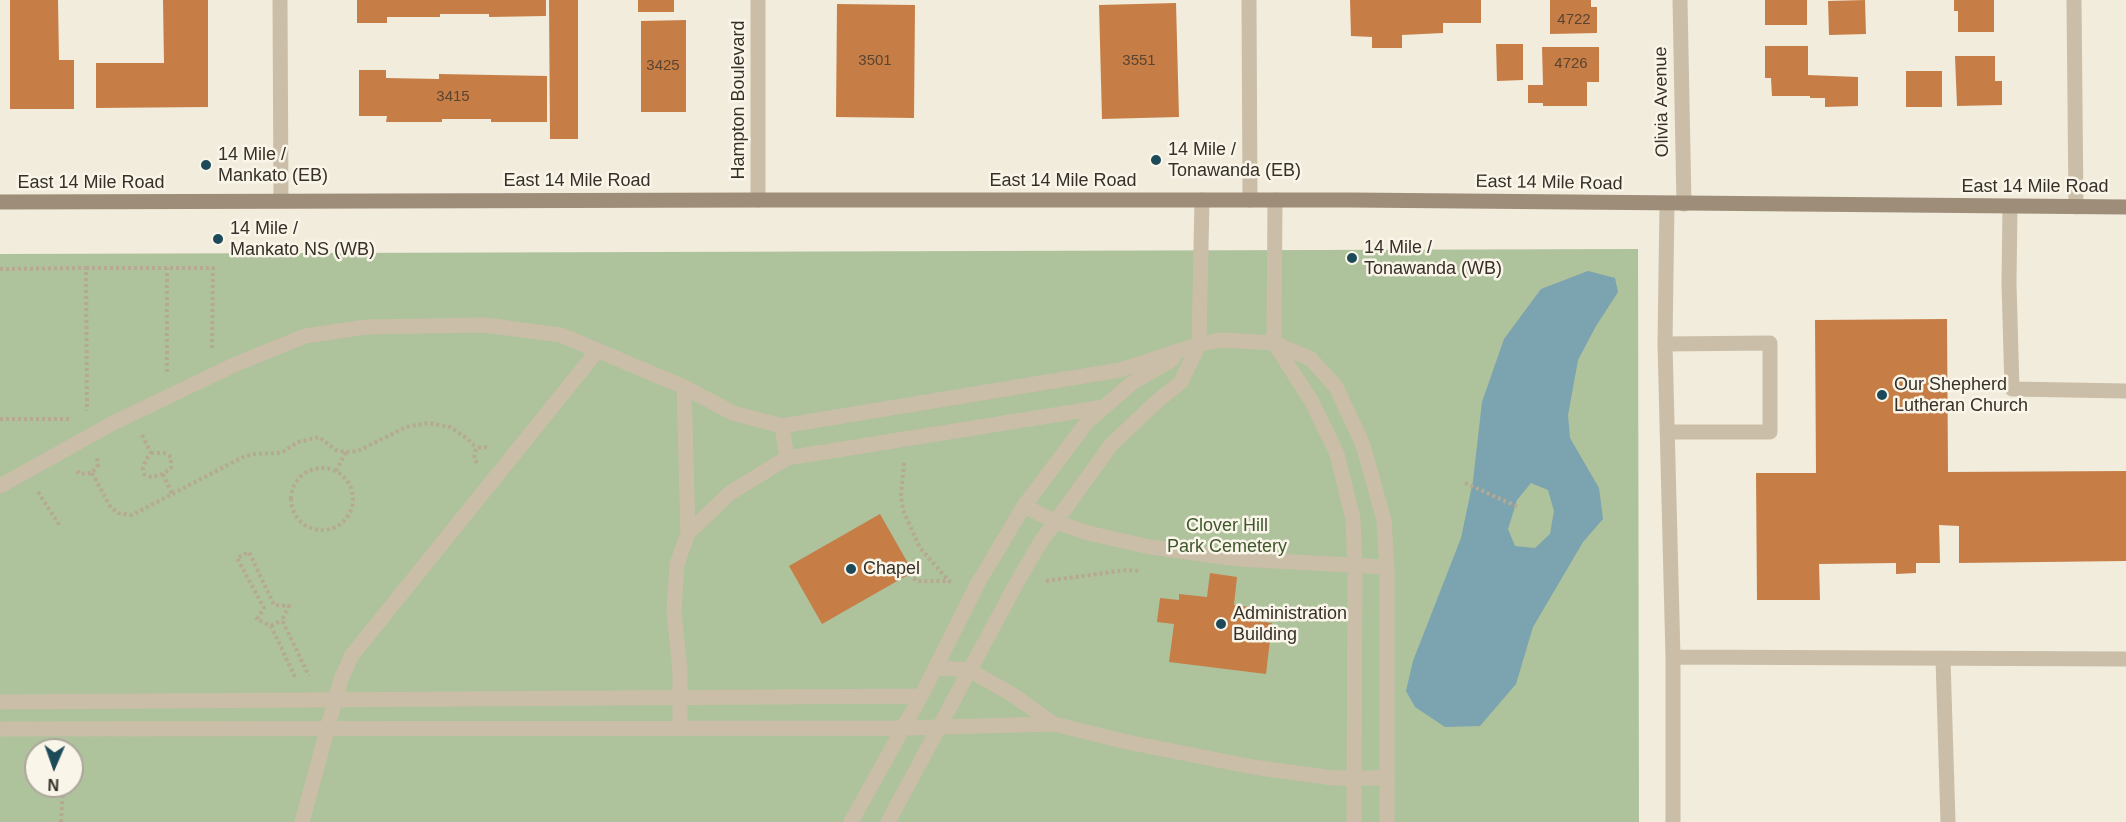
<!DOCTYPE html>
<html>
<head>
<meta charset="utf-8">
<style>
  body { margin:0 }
  #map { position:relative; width:2126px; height:822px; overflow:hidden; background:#f2ecdc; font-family:Helvetica,sans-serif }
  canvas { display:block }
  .north { position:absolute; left:24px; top:738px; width:60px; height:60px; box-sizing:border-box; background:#faf5e9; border:2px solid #aca69c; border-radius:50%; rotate:182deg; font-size:16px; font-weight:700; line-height:24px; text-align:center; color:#373028 }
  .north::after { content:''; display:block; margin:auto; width:21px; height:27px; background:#1d4a59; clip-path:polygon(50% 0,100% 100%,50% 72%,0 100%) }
</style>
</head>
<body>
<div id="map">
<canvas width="2126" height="822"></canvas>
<div class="north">N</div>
</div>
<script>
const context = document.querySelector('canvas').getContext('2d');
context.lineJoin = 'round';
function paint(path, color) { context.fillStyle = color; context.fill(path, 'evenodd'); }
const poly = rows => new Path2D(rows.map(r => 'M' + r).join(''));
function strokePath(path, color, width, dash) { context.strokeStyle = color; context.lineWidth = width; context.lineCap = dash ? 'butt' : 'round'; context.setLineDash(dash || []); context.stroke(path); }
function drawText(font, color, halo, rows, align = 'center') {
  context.font = font + ' Helvetica,sans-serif'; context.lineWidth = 5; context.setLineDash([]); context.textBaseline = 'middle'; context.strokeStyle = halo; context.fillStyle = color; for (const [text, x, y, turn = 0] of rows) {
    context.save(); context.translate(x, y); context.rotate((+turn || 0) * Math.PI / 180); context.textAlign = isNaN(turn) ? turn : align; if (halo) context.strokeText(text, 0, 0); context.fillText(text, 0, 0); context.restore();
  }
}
paint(poly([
  [1638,249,1639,822,0,822,0,254],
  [36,750,72,750,72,786,36,786]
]), '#aec29c');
paint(poly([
  [1588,271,1615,278,1618,292,1596,326,1578,360,1568,415,1570,438,1599,488,1603,519,1583,542,1533,627,1516,684,1480,726,1445,727,1415,707,1406,691,1413,661,1461,538,1473,481,1482,402,1504,339,1541,289],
  [1531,483,1548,490,1554,511,1550,534,1535,548,1515,546,1508,529,1517,500]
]), '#7ba3b0');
paint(poly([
  [10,0,58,0,59,60,74,60,74,109,10,109],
  [163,0,208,0,208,107,96,108,96,63,164,63],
  [357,0,546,0,546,16,489,17,489,14,440,14,440,17,387,17,387,23,357,23],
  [549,0,578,0,578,139,550,139],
  [638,0,674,0,674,12,638,12],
  [1350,0,1481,0,1481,23,1443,23,1443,33,1402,35,1402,48,1372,48,1372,37,1351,36],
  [1550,0,1591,0,1591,7,1597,7,1597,33,1550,34],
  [1765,0,1807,0,1807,25,1765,25],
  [1865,0,1866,34,1829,35,1828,1],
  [1954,0,1994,0,1994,32,1958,32,1958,11,1954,11],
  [1176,3,1179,117,1102,119,1099,5],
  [837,4,915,5,914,118,836,117],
  [686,20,686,112,641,112,641,21],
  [1496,44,1523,44,1523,80,1497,81],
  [1765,46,1808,46,1808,75,1858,77,1858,106,1825,107,1825,98,1810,98,1810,96,1772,96,1771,78,1765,78],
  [1542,47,1599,47,1599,82,1587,82,1587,106,1543,106,1543,103,1528,103,1528,85,1543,85],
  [1955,56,1995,56,1995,81,2002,81,2002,105,1957,106],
  [359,70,386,70,386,78,439,79,439,74,547,76,547,122,491,122,491,119,442,119,442,122,386,122,387,116,359,116],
  [1906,71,1942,71,1942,107,1906,107],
  [1947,319,1948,472,2126,471,2126,561,1959,563,1959,526,1939,525,1940,563,1916,563,1916,573,1896,574,1896,563,1819,564,1820,600,1757,600,1756,473,1816,473,1815,320],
  [880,514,913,572,822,624,789,566],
  [1210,573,1237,577,1234,605,1249,607,1248,620,1272,623,1266,674,1169,662,1174,624,1157,622,1160,598,1179,600,1179,594,1207,597]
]), '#c67e46');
strokePath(poly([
  [86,268,213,268,212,350],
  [0,269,86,268,87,411],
  [167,372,167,268],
  [0,419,71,419],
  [142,435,151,453],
  [151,453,164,453,171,457,171,468,163,474,151,477,144,474,143,468,146,460,151,453],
  [477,463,474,458,476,448,489,447],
  [904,463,901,495,903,510,920,548,949,581,952,582],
  '291 499a31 31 0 1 1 62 0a31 31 0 1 1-62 0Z',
  [77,471,80,474,92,473,98,465,97,457],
  [336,471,346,452],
  [92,473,110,506,118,513,132,515,243,457,253,454,281,453,298,442,319,437,336,450,346,452,358,451,406,427,429,423,450,427,468,439,476,448],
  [163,474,172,494],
  [1465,483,1518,507],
  [38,492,60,526],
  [909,574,917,581,948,581],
  [1046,581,1126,570,1140,571],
  [271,626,282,620],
  [295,677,271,626,257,619,264,608,237,558,249,552,274,605,289,606,282,620,309,676],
  [61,822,63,786]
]), '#b6a992', 4, [3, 3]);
strokePath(poly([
  [1275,200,1274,343,1312,402,1337,454,1353,519,1355,566,1354,822],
  [1667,204,1665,344,1673,657,1673,822],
  [2010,207,2009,283,2012,389,2126,391],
  [1665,344,1770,343,1770,432,1667,432],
  [782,426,787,458],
  [0,486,113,423,236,364,305,336,366,327,484,325,561,335,684,387,733,413,782,426,1120,370,1199,344,1222,340,1274,343,1311,359,1336,387,1363,445,1384,520,1387,567,1387,822],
  [1024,506,1056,522,1088,533,1150,547,1239,559,1387,567],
  [688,533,730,493,787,458,1104,407],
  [1673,657,2126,659],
  [1943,659,1948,822],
  [936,668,969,670,1013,695,1054,724],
  [0,702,921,696],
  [0,729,903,728,1054,724,1127,742,1253,767,1333,778,1388,778],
  [680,729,680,671,674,612,677,564,688,533,684,387],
  [302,822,341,679,352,655,598,350],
  [851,822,921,696,978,583,1024,506,1087,422,1132,383,1173,359],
  [888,822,1015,586,1040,543,1111,445,1155,403,1181,382,1199,344,1202,200]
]), '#cbbea8', 15);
strokePath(poly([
  [280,0,281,201],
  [758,0,758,200],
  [1249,0,1250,200],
  [1680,0,1684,204],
  [2074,0,2076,207]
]), '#cbbea8', 15);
strokePath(poly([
  [0,202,758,200,1352,200,2126,207]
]), '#9e8e79', 15);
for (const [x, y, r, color] of [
  [1156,160,6,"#1d4a59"],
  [206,165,6,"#1d4a59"],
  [218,239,6,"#1d4a59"],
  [1352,258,6,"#1d4a59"],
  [1882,395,6,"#1d4a59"],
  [851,569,6,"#1d4a59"],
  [1221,624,6,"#1d4a59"]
]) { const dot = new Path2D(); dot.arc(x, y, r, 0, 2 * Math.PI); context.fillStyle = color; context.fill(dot); strokePath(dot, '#faf5e9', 2); }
drawText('15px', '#5b4430', null, [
  ["4722",1574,20],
  ["3501",875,61],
  ["3551",1139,61],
  ["4726",1571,64],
  ["3425",663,66],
  ["3415",453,97]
]);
drawText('18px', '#373028', '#faf5e9', [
  ["Hampton Boulevard",739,100,-90],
  ["Olivia Avenue",1662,102,-91],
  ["East 14 Mile Road",577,181],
  ["East 14 Mile Road",1063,181],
  ["East 14 Mile Road",91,183],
  ["East 14 Mile Road",1549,183,1],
  ["East 14 Mile Road",2035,187]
]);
drawText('18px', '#373028', '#faf5e9', [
  ["14 Mile /",1168,150],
  ["Tonawanda (EB)",1168,171],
  ["14 Mile /",218,155],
  ["Mankato (EB)",218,176],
  ["14 Mile /",230,229],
  ["Mankato NS (WB)",230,250],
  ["14 Mile /",1364,248],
  ["Tonawanda (WB)",1364,269],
  ["Our Shepherd",1894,385],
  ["Lutheran Church",1894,406],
  ["Chapel",863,569],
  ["Administration",1233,614],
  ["Building",1233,635]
], 'left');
drawText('18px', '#3f562c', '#faf5e9', [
  ["Clover Hill",1227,526],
  ["Park Cemetery",1227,547]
]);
</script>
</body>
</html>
